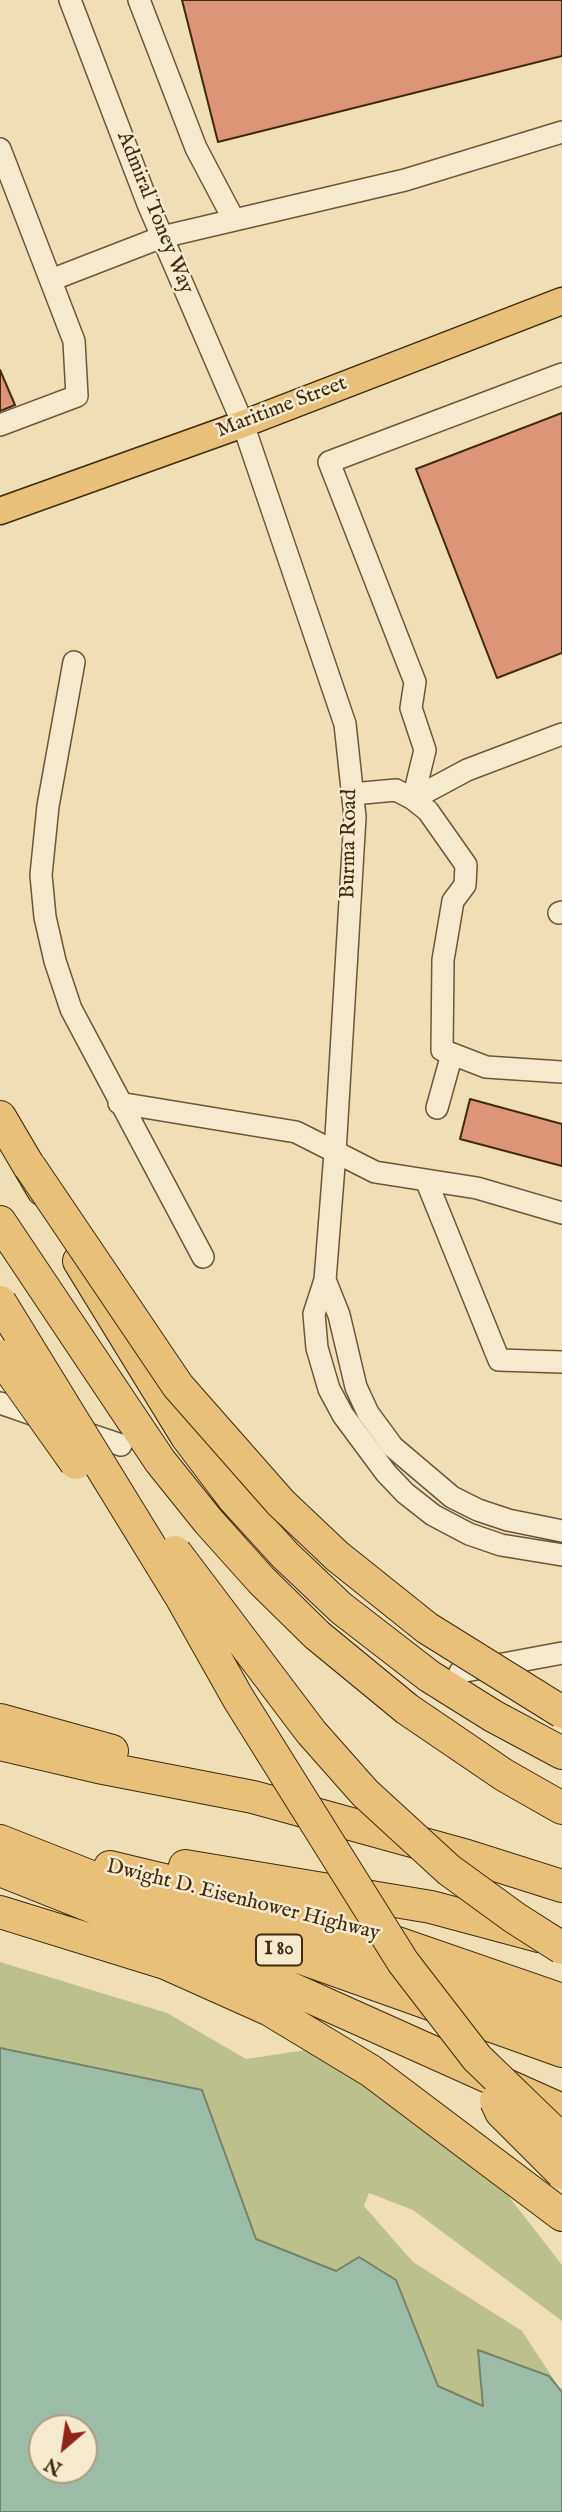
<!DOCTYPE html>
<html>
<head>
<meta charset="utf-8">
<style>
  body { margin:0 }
  #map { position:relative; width:562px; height:2512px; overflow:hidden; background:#f0dfb4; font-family:"IM FELL English",serif }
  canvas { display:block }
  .north { position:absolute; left:28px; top:2414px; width:70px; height:70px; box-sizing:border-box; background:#f5eace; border:2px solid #ac9d81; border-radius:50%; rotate:209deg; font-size:19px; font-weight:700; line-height:28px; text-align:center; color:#3f2a0d }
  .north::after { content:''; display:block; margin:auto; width:24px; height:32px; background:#8f2418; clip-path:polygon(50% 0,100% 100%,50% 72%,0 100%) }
</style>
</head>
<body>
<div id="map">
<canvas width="562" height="2512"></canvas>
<div class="north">N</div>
</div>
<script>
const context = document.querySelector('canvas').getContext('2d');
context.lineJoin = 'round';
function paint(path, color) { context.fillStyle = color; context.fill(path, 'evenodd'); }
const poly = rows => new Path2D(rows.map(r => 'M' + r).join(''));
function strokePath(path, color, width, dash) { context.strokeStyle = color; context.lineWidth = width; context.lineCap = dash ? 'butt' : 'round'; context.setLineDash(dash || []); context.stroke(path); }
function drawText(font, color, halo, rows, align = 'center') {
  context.font = font + ' "IM FELL English",serif'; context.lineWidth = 5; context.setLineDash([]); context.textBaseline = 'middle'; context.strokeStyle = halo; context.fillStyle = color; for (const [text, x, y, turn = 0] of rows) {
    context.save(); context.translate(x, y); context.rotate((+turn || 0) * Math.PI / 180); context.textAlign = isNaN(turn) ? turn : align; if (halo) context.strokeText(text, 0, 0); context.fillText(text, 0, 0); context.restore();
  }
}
paint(poly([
  [0,1962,167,2013,246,2059,306,2050,426,2122,493,2176,562,2265,562,2321,413,2210,369,2193,364,2206,413,2262,522,2331,562,2392,562,2512,0,2512],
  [42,2428,84,2428,84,2470,42,2470]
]), '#bcc18b');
const water = poly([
  [0,2048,202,2090,256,2239,336,2271,359,2257,396,2280,438,2386,483,2406,478,2350,549,2376,562,2392,562,2512,0,2512,0,2048],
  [42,2428,84,2428,84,2470,42,2470,42,2428]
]);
paint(water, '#9bbda8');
strokePath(water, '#76826a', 2);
const building = poly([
  [182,0,562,0,562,56,218,142,182,0],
  [0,370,15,405,0,411,0,370],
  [562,413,562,653,497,678,416,469,562,413],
  [470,1099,562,1124,562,1166,460,1139,470,1099]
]);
paint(building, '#dc9576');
strokePath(building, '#3f2a0d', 2);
const minor = poly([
  [70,0,148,204,243,424,345,724,355,817,335,1153,325,1280,314,1314,317,1348,329,1389,343,1415,386,1473,405,1493,433,1515,469,1534,501,1545,562,1555],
  [139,0,196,148,234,220],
  [0,149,74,341,77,396,0,425],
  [51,280,162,237,405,180,562,132],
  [562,374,329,462,415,682,411,708,425,750,413,799,428,811,466,865,465,885,453,901,443,960,442,1050,486,1067,562,1072],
  [74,662,48,806,41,875,45,917,55,961,71,1009,203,1257],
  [352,794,396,790,413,799,467,770,562,734],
  [559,913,562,912],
  [119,1103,296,1132,375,1172,477,1188,562,1213],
  [437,1108,452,1054],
  [426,1180,499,1360,562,1362],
  [325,1280,339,1315,356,1387,368,1413,393,1447,452,1497,478,1510,508,1520,562,1531],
  [0,1403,46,1419],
  [76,1430,121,1445],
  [460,1672,562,1653]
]);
const major = poly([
  [0,511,243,424,562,301]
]);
const highway = poly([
  [0,1117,43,1190],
  [0,1222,160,1461,209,1522,261,1580,317,1635,407,1709,504,1775,562,1808],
  [79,1261,187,1437,234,1499,285,1555,341,1608,429,1676,493,1716,562,1753],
  [0,1720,112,1751],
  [0,1744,98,1767,253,1797,467,1856,562,1886],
  [0,1841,262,1944,562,2051],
  [185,1866,431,1907,539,1936],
  [110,1867,331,1920,562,2000],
  [0,1870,241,1966,562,2110],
  [229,1911,562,2025],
  [0,1912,165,1963,270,2010,371,2071,562,2215]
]);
strokePath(minor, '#6b5737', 24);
strokePath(major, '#3f2a0d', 29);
strokePath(highway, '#3f2a0d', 34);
strokePath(minor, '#f5eace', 21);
strokePath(major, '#e8c07a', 26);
strokePath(highway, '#e8c07a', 32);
const highwayBridge = poly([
  [30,1167,178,1386,281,1503,337,1556,427,1628,562,1712],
  [0,1302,180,1595,238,1698,403,1962,477,2058,562,2140],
  [0,1356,76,1463],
  [175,1552,311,1732,365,1793,449,1870,515,1918,562,1948],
  [496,2101,501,2112,562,2173]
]);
strokePath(highwayBridge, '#3f2a0d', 34, []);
strokePath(highwayBridge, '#e8c07a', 32);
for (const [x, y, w] of [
  [279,1950,46]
]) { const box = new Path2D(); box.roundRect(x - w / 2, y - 15.5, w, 31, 5); context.fillStyle = '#f5eace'; context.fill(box); strokePath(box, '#3f2a0d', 2); }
drawText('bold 19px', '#3f2a0d', null, [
  ["I 80",279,1950]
]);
drawText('21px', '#3f2a0d', '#f5eace', [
  ["Admiral Toney Way",154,213,68],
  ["Maritime Street",282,408,-21],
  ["Burma Road",350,844,-89],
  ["Dwight D. Eisenhower Highway",243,1901,14]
]);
</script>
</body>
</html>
